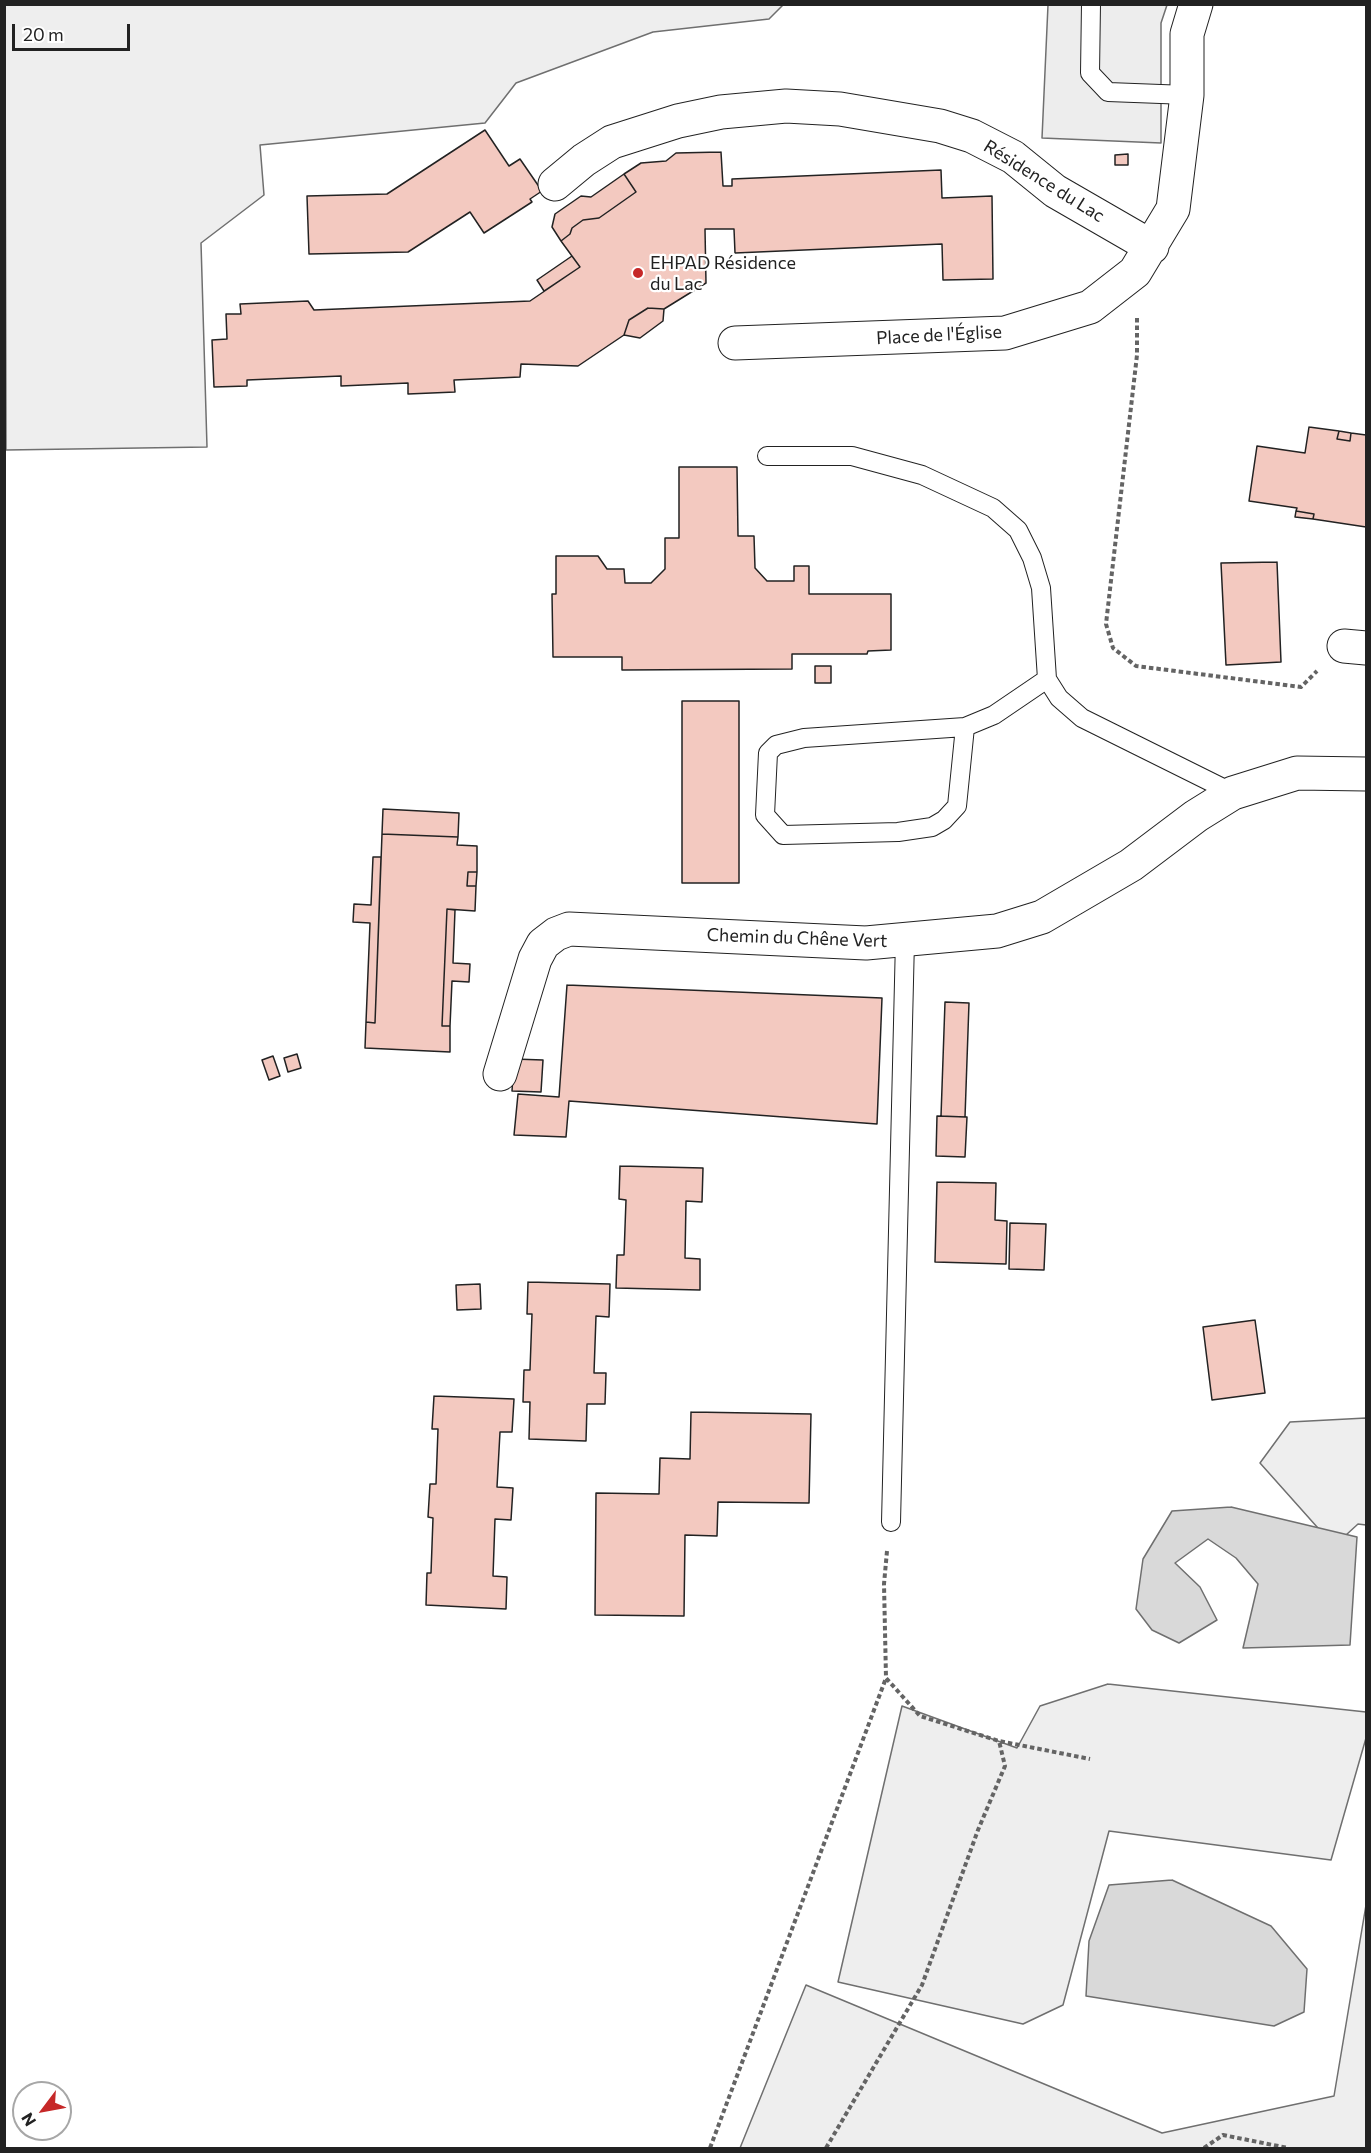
<!DOCTYPE html>
<html>
<head>
<meta charset="utf-8">
<style>
  body { margin:0 }
  #map { position:relative; width:1371px; height:2153px; overflow:hidden; background:#fff; font-family:Commissioner,sans-serif }
  canvas { display:block }
  .frame { position:absolute; inset:0; border:6px solid #222; pointer-events:none }
  .north { position:absolute; left:12px; top:2081px; width:60px; height:60px; box-sizing:border-box; background:#fff; border:2px solid #a7a7a7; border-radius:50%; rotate:238deg; font-size:16px; font-weight:700; line-height:24px; text-align:center; color:#222 }
  .north::after { content:''; display:block; margin:auto; width:21px; height:27px; background:#c62828; clip-path:polygon(50% 0,100% 100%,50% 72%,0 100%) }
  .scale { position:absolute; left:12px; top:24px; width:118px; height:27px; box-sizing:border-box; border:3px solid #222; border-top:0; padding-left:8px; font-size:18px; line-height:21px; white-space:nowrap; color:#222; -webkit-text-stroke:4px #fff; paint-order:stroke }
</style>
</head>
<body>
<div id="map">
<canvas width="1371" height="2153"></canvas>
<div class="frame"></div>
<div class="north">N</div>
<div class="scale">20 m</div>
</div>
<script>
const context = document.querySelector('canvas').getContext('2d');
context.lineJoin = 'round';
function paint(path, color) { context.fillStyle = color; context.fill(path, 'evenodd'); }
const poly = rows => new Path2D(rows.map(r => 'M' + r).join(''));
function strokePath(path, color, width, dash) { context.strokeStyle = color; context.lineWidth = width; context.lineCap = dash ? 'butt' : 'round'; context.setLineDash(dash || []); context.stroke(path); }
function drawText(font, color, halo, rows, align = 'center') {
  context.font = font + ' Commissioner,sans-serif'; context.lineWidth = 4.5; context.setLineDash([]); context.textBaseline = 'middle'; context.strokeStyle = halo; context.fillStyle = color; for (const [text, x, y, turn = 0] of rows) {
    context.save(); context.translate(x, y); context.rotate((+turn || 0) * Math.PI / 180); context.textAlign = isNaN(turn) ? turn : align; if (halo) context.strokeText(text, 0, 0); context.fillText(text, 0, 0); context.restore();
  }
}
const green = poly([
  [5,4,783,4,783,5,769,19,653,32,516,83,485,123,260,145,264,195,201,243,207,447,6,450,5,4],
  [1366,1418,1366,1525,1358,1524,1334,1546,1260,1463,1290,1422,1366,1418],
  [1108,1684,1366,1712,1366,1738,1331,1860,1109,1831,1063,2005,1023,2024,838,1982,902,1706,1017,1748,1040,1706,1108,1684],
  [1366,1905,1366,2148,740,2148,806,1985,1162,2133,1334,2096,1366,1905]
]);
paint(green, '#eee');
strokePath(green, '#6f6f6f', 1.5);
const parking = poly([
  [1048,5,1167,5,1161,23,1161,143,1042,138,1048,5]
]);
paint(parking, '#ededed');
strokePath(parking, '#6f6f6f', 1.5);
const water = poly([
  [1231,1507,1357,1537,1350,1645,1243,1648,1258,1584,1236,1558,1208,1539,1175,1563,1200,1587,1217,1620,1179,1643,1152,1630,1136,1609,1143,1559,1172,1511,1231,1507],
  [1172,1880,1271,1926,1307,1969,1304,2012,1274,2026,1086,1996,1089,1941,1109,1885,1172,1880]
]);
paint(water, '#d9d9d9');
strokePath(water, '#6f6f6f', 1.5);
const building = poly([
  [485,130,509,166,520,159,542,191,530,199,532,202,484,233,470,212,408,252,309,254,307,196,387,194,485,130],
  [721,152,723,186,732,186,732,179,941,170,942,198,992,196,993,279,943,280,942,244,735,253,734,229,705,229,706,283,664,309,648,308,629,320,624,335,578,366,521,364,520,377,454,380,455,392,408,394,408,383,341,386,341,376,247,380,247,386,214,387,212,340,227,339,226,314,241,314,240,304,308,301,314,310,530,301,580,267,561,241,570,234,572,228,583,220,599,218,636,192,624,174,641,163,666,161,676,153,721,152],
  [1128,154,1128,165,1115,165,1115,155,1128,154],
  [624,174,636,192,599,218,583,220,572,228,570,234,561,241,552,227,555,214,581,196,591,197,624,174],
  [572,256,580,267,544,291,537,280,572,256],
  [648,308,664,309,663,321,640,338,624,335,629,320,648,308],
  [1309,427,1339,431,1337,439,1350,441,1351,433,1366,435,1366,527,1313,519,1314,514,1296,511,1297,508,1249,501,1257,446,1305,453,1309,427],
  [1339,431,1351,433,1350,441,1337,439,1339,431],
  [679,467,737,467,738,536,754,536,755,568,767,581,794,581,794,566,809,566,809,594,891,594,891,650,868,651,867,654,792,654,792,669,622,670,622,657,553,657,552,594,556,594,556,556,598,556,607,569,624,569,625,583,651,583,665,569,665,538,679,538,679,467],
  [1296,511,1314,514,1313,519,1295,517,1296,511],
  [1277,562,1281,662,1226,665,1221,563,1277,562],
  [815,666,831,666,831,683,815,683,815,666],
  [682,701,739,701,739,883,682,883,682,701],
  [383,809,459,813,458,837,382,834,383,809],
  [382,834,458,837,457,845,477,846,477,872,468,872,467,886,476,886,475,911,447,909,442,1026,450,1026,450,1052,365,1048,366,1022,375,1023,382,834],
  [373,857,381,857,375,1023,366,1022,370,923,353,922,354,904,371,905,373,857],
  [468,872,477,872,476,886,467,886,468,872],
  [447,909,455,910,453,963,470,964,469,982,452,981,450,1026,442,1026,447,909],
  [567,985,882,998,877,1124,569,1101,566,1137,514,1135,518,1094,559,1097,567,985],
  [945,1002,969,1003,965,1117,941,1116,945,1002],
  [297,1054,301,1068,288,1072,284,1058,297,1054],
  [273,1056,280,1076,269,1080,262,1060,273,1056],
  [514,1059,543,1060,541,1092,512,1091,514,1059],
  [937,1116,967,1117,965,1157,936,1156,937,1116],
  [620,1166,703,1168,702,1202,686,1201,685,1258,700,1259,700,1290,616,1288,617,1255,624,1255,626,1200,619,1199,620,1166],
  [937,1182,996,1183,995,1220,1007,1221,1006,1264,935,1262,937,1182],
  [1010,1223,1046,1224,1044,1270,1009,1269,1010,1223],
  [528,1282,610,1284,609,1317,596,1316,594,1373,606,1373,605,1404,587,1404,586,1441,529,1439,530,1402,523,1402,524,1370,530,1370,532,1314,527,1314,528,1282],
  [480,1284,481,1309,457,1310,456,1285,480,1284],
  [1255,1320,1265,1393,1212,1400,1203,1327,1255,1320],
  [434,1396,514,1399,512,1432,500,1432,497,1487,513,1488,511,1520,495,1519,493,1576,507,1577,506,1609,426,1605,427,1573,431,1573,433,1518,428,1517,430,1484,436,1484,438,1429,432,1429,434,1396],
  [691,1412,811,1414,809,1503,718,1502,717,1536,685,1535,684,1616,595,1615,596,1493,659,1494,660,1458,690,1459,691,1412]
]);
paint(building, '#f3c9c0');
strokePath(building, '#222', 1.5);
const service = poly([
  [1091,4,1090,73,1108,92,1187,95],
  [767,456,852,456,922,475,993,508,1018,530,1032,558,1041,588,1047,679,1059,698,1082,718,1233,793],
  [965,727,957,806,944,820,932,827,898,832,783,835,765,815,768,753,776,745,804,738,965,727,994,715,1047,679],
  [891,1522,905,940]
]);
const minor = poly([
  [555,184,584,160,612,142,678,121,721,112,786,106,840,109,940,126,972,136,1013,157,1055,191,1152,247],
  [735,343,1005,333,1090,307,1135,272,1173,209,1187,95,1187,34,1196,4],
  [1344,646,1366,648],
  [500,1074,535,959,543,944,556,934,569,929,866,943,997,931,1042,917,1131,865,1196,816,1233,793,1297,773,1366,774]
]);
strokePath(service, '#222', 20);
strokePath(minor, '#222', 35);
strokePath(poly([
  [1137,318,1137,355,1106,624,1113,648,1136,666,1301,687,1317,671],
  [887,1551,884,1584,886,1678,920,1716,999,1741,1090,1759],
  [710,2148,886,1678],
  [826,2148,922,1985,978,1830,1005,1766,999,1741],
  [1204,2148,1223,2135,1288,2148]
]), '#646464', 4, [4.5, 3]);
strokePath(service, '#fff', 18);
strokePath(minor, '#fff', 33);
for (const [x, y, r, color] of [
  [638,273,6,"#c62828"]
]) { const dot = new Path2D(); dot.arc(x, y, r, 0, 2 * Math.PI); context.fillStyle = color; context.fill(dot); strokePath(dot, '#fff', 2); }
drawText('18px', '#222', '#fff', [
  ["Résidence du Lac",1044,181,32],
  ["Place de l'Église",939,335,-3],
  ["Chemin du Chêne Vert",797,938,2]
]);
drawText('18px', '#222', '#fff', [
  ["EHPAD Résidence",650,263],
  ["du Lac",650,284]
], 'left');
</script>
</body>
</html>
